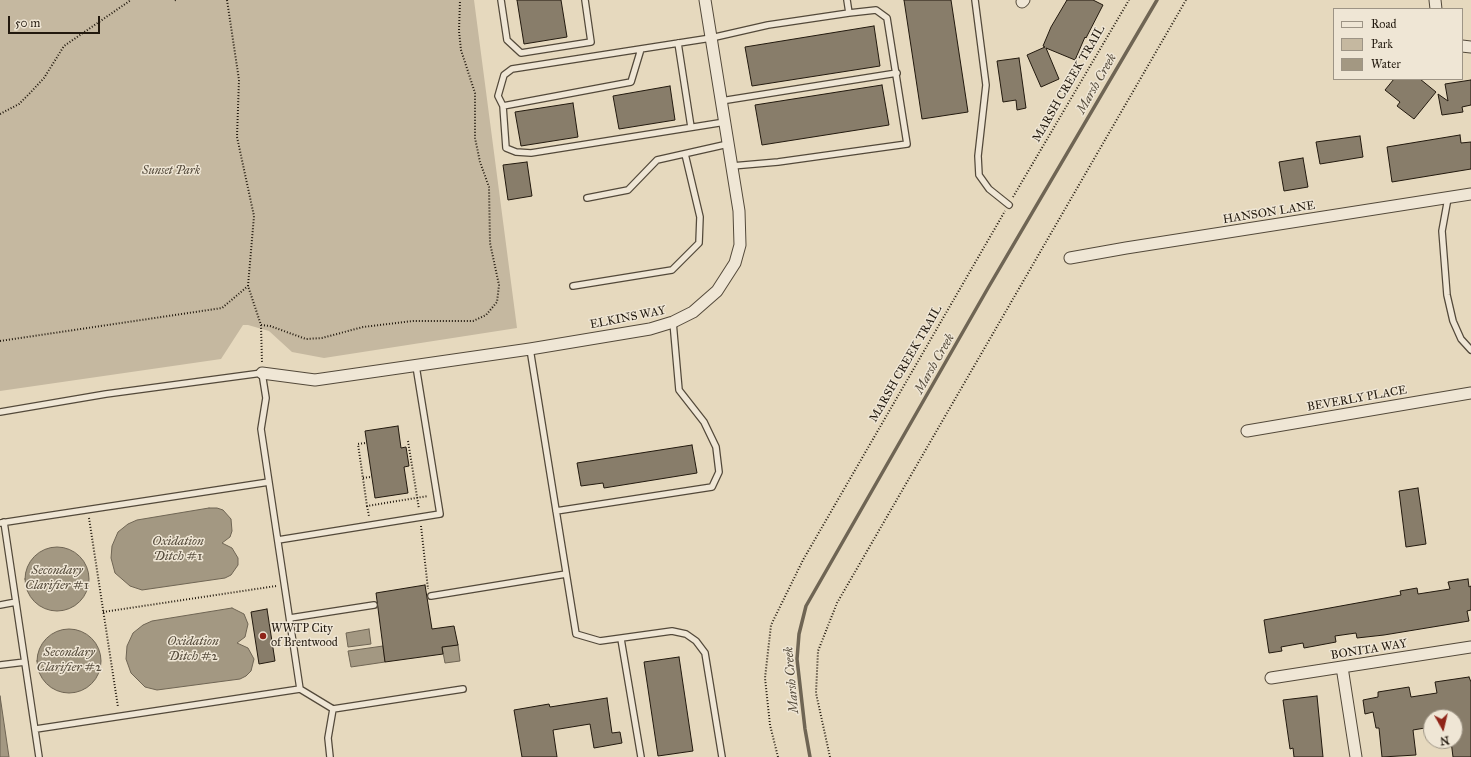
<!DOCTYPE html>
<html>
<head>
<meta charset="utf-8">
<style>
  body { margin:0 }
  #map { position:relative; width:1471px; height:757px; overflow:hidden; background:#e6d9be; font-family:"IM FELL Great Primer",serif }
  canvas { display:block }
  .legend { position:absolute; left:1333px; top:8px; width:130px; height:72px; box-sizing:border-box; background:#efe6d5; border:1px solid #9d9485; margin:0; padding:5px 7px; list-style:none; font-size:12px; color:#22190e }
  .legend li { display:flex; align-items:center; gap:8px; height:20px }
  .legend b { width:20px; border:1px solid #9d9485 }
  .north { position:absolute; left:1423px; top:709px; width:40px; height:40px; box-sizing:border-box; background:#efe6d5; border:1px solid #9d9485; border-radius:50%; rotate:172deg; font-size:11px; font-weight:700; line-height:16px; text-align:center; color:#22190e }
  .north::after { content:''; display:block; margin:auto; width:14px; height:18px; background:#8f2418; clip-path:polygon(50% 0,100% 100%,50% 72%,0 100%) }
  .scale { position:absolute; left:8px; top:16px; width:92px; height:18px; box-sizing:border-box; border:2px solid #22190e; border-top:0; padding-left:5px; font-size:12px; line-height:14px; white-space:nowrap; color:#22190e; -webkit-text-stroke:3px #efe6d5; paint-order:stroke }
</style>
</head>
<body>
<div id="map">
<canvas width="1471" height="757"></canvas>
<ul class="legend">
<li><b style="height:5px;background:#efe6d5"></b>Road</li>
<li><b style="height:11px;background:#c5b8a0"></b>Park</li>
<li><b style="height:11px;background:#a39882"></b>Water</li>
</ul>
<div class="north">N</div>
<div class="scale">50 m</div>
</div>
<script>
const context = document.querySelector('canvas').getContext('2d');
context.lineJoin = 'round';
function paint(path, color) { context.fillStyle = color; context.fill(path, 'evenodd'); }
const poly = rows => new Path2D(rows.map(r => 'M' + r).join(''));
function strokePath(path, color, width, dash) { context.strokeStyle = color; context.lineWidth = width; context.lineCap = dash ? 'butt' : 'round'; context.setLineDash(dash || []); context.stroke(path); }
function drawText(font, color, halo, rows, align = 'center') {
  context.font = font + ' "IM FELL Great Primer",serif'; context.lineWidth = 3; context.setLineDash([]); context.textBaseline = 'middle'; context.strokeStyle = halo; context.fillStyle = color; for (const [text, x, y, turn = 0] of rows) {
    context.save(); context.translate(x, y); context.rotate((+turn || 0) * Math.PI / 180); context.textAlign = isNaN(turn) ? turn : align; if (halo) context.strokeText(text, 0, 0); context.fillText(text, 0, 0); context.restore();
  }
}
paint(poly([
  [0,0,474,0,517,328,324,358,292,352,269,331,248,325,243,325,221,359,0,391]
]), '#c5b8a0');
const water = poly([
  [209,508,217,508,223,510,231,519,232,531,230,537,222,543,232,548,238,558,238,565,231,575,225,578,142,590,130,586,115,573,111,558,112,546,118,532,128,524,137,520,209,508],
  '25 579a32 32 0 1 1 64 0a32 32 0 1 1-64 0Z',
  [232,608,244,614,248,624,245,637,237,643,248,648,254,659,251,671,246,676,240,679,157,690,145,687,131,673,126,659,127,646,133,633,143,625,152,621,232,608],
  [369,629,371,644,348,647,346,633,369,629],
  '37 661a32 32 0 1 1 64 0a32 32 0 1 1-64 0Z',
  [458,645,460,661,445,663,442,647,458,645],
  [383,646,385,662,351,667,348,651,383,646],
  [0,696,9,757,0,757,0,696]
]);
paint(water, '#a39882');
strokePath(water, '#6f6554', 1);
strokePath(poly([
  [810,757,805,729,797,659,799,634,806,606,988,288,1157,0]
]), '#6f6554', 3.5);
const building = poly([
  [517,0,561,0,567,37,524,44,517,0],
  [904,0,951,0,968,112,922,119,904,0],
  [1067,0,1093,0,1103,5,1086,38,1085,37,1075,60,1046,48,1059,79,1041,87,1027,55,1045,47,1043,46,1051,27,1067,0],
  [874,26,880,66,752,86,745,47,874,26],
  [1019,58,1026,108,1017,110,1016,100,1003,102,997,61,1019,58],
  [1394,79,1420,79,1436,92,1414,119,1397,106,1400,102,1385,90,1394,79],
  [1471,80,1471,105,1462,107,1463,112,1442,115,1438,94,1448,101,1445,84,1471,80],
  [882,85,889,125,762,145,755,105,882,85],
  [670,86,675,120,619,129,613,96,670,86],
  [573,103,578,137,521,146,515,112,573,103],
  [1460,135,1461,143,1471,142,1471,169,1392,182,1387,147,1460,135],
  [1360,136,1363,157,1320,164,1316,142,1360,136],
  [1303,158,1308,187,1284,191,1279,162,1303,158],
  [527,162,532,196,508,200,503,165,527,162],
  [398,426,401,448,406,447,409,466,404,467,408,493,375,498,365,431,398,426],
  [692,445,697,473,604,488,603,483,581,486,577,463,692,445],
  [1418,488,1426,544,1406,547,1399,491,1418,488],
  [1468,579,1469,587,1471,586,1471,610,1467,611,1469,621,1384,635,1357,638,1356,633,1335,636,1336,642,1304,648,1303,643,1281,647,1282,651,1269,653,1264,620,1401,595,1400,591,1417,588,1418,594,1450,589,1448,582,1468,579],
  [425,585,432,629,454,626,458,645,442,647,443,654,385,662,376,593,425,585],
  [267,609,275,661,259,664,251,612,267,609],
  [679,657,693,751,658,756,644,662,679,657],
  [1469,677,1471,682,1471,757,1453,757,1451,741,1455,741,1455,714,1431,717,1431,727,1413,730,1416,755,1382,757,1379,728,1376,728,1373,712,1365,714,1363,700,1378,697,1378,692,1409,687,1411,697,1437,693,1435,682,1469,677],
  [1317,696,1323,757,1294,757,1293,748,1290,749,1283,700,1317,696],
  [607,698,612,733,620,732,622,743,594,748,590,724,553,730,557,757,522,757,514,710,549,704,550,707,607,698]
]);
paint(building, '#887d6a');
strokePath(building, '#22190e', 1);
const service = poly([
  [501,0,507,40,521,53,591,42,585,0],
  [847,0,849,13],
  [975,0,986,85,978,156,979,175,989,189,1009,205],
  [678,43,691,127],
  [721,101,897,73],
  [503,106,631,82,641,49],
  [725,122,531,153,516,152,506,148,503,106,498,96,504,75,512,69,711,38,768,25,849,13,876,10,887,18,907,144,778,162,732,166],
  [587,198,628,190,657,160,728,144],
  [1448,198,1442,231,1447,295,1453,321,1461,339,1471,350],
  [573,286,672,270,699,243,700,217,685,154],
  [530,349,576,634,600,641,672,631,686,634,696,641,705,653,722,757],
  [0,412,106,394,262,373,266,398,261,429,300,689],
  [556,511,712,487,719,472,716,447,704,422,679,390,673,322],
  [4,522,39,757],
  [0,523,269,482],
  [278,540,440,514,416,366],
  [431,596,566,574],
  [0,605,16,602],
  [290,618,374,605],
  [621,639,641,757],
  [0,665,25,662],
  [36,729,300,689,333,709,463,689],
  [330,757,328,738,333,709]
]);
const minor = poly([
  [1435,0,1436,9],
  [1022,2,1024,0],
  [1462,46,1471,47],
  [1070,258,1126,248,1471,194],
  [262,373,315,380,530,349,650,329,673,322,693,312,717,291,735,263,740,245,739,211,705,0],
  [1247,431,1471,393],
  [1342,667,1356,757],
  [1271,678,1471,647]
]);
strokePath(service, '#53493a', 8);
strokePath(minor, '#53493a', 13);
strokePath(poly([
  [175,0,177,1],
  [227,0,239,80,237,137,254,216,248,286,261,325,262,362],
  [0,114,19,104,30,93,44,78,64,46,131,0],
  [1013,197,1129,0],
  [261,325,270,326,306,339,322,338,363,327,413,321,473,321,486,315,497,302,499,285,490,243,489,187,480,162,475,138,475,93,461,50,459,31,460,0],
  [0,341,222,308,248,286],
  [408,441,419,509],
  [365,443,358,444,367,506,428,496],
  [363,478,370,477],
  [367,506,369,516],
  [89,518,118,707],
  [421,526,428,589],
  [103,612,276,586],
  [778,757,770,725,765,678,771,625,803,560,1005,211],
  [830,757,816,693,818,651,837,603,1186,0]
]), '#22190e', 2, [1, 2]);
strokePath(service, '#efe6d5', 5.5);
strokePath(minor, '#efe6d5', 11);
for (const [x, y, r, color] of [
  [263,636,4,"#8f2418"]
]) { const dot = new Path2D(); dot.arc(x, y, r, 0, 2 * Math.PI); context.fillStyle = color; context.fill(dot); strokePath(dot, '#efe6d5', 1.5); }
drawText('12px', '#22190e', '#efe6d5', [
  ["MARSH CREEK TRAIL",1069,84,-60],
  ["HANSON LANE",1269,213,-9],
  ["ELKINS WAY",628,318,-11],
  ["MARSH CREEK TRAIL",906,364,-60],
  ["BEVERLY PLACE",1357,399,-10],
  ["BONITA WAY",1369,650,-9]
]);
drawText('italic 12px', '#53493a', '#efe6d5', [
  ["Sunset Park",171,171]
]);
drawText('12px', '#22190e', '#efe6d5', [
  ["WWTP City",271,629],
  ["of Brentwood",271,643]
], 'left');
drawText('italic 13px', '#564c3c', '#efe6d5', [
  ["Marsh Creek",1097,84,-60],
  ["Marsh Creek",935,364,-60],
  ["Oxidation",178,542],
  ["Ditch #1",178,557],
  ["Secondary",57,571],
  ["Clarifier #1",57,586],
  ["Oxidation",193,642],
  ["Ditch #2",193,657],
  ["Secondary",69,653],
  ["Clarifier #2",69,668],
  ["Marsh Creek",792,680,-95]
]);
</script>
</body>
</html>
